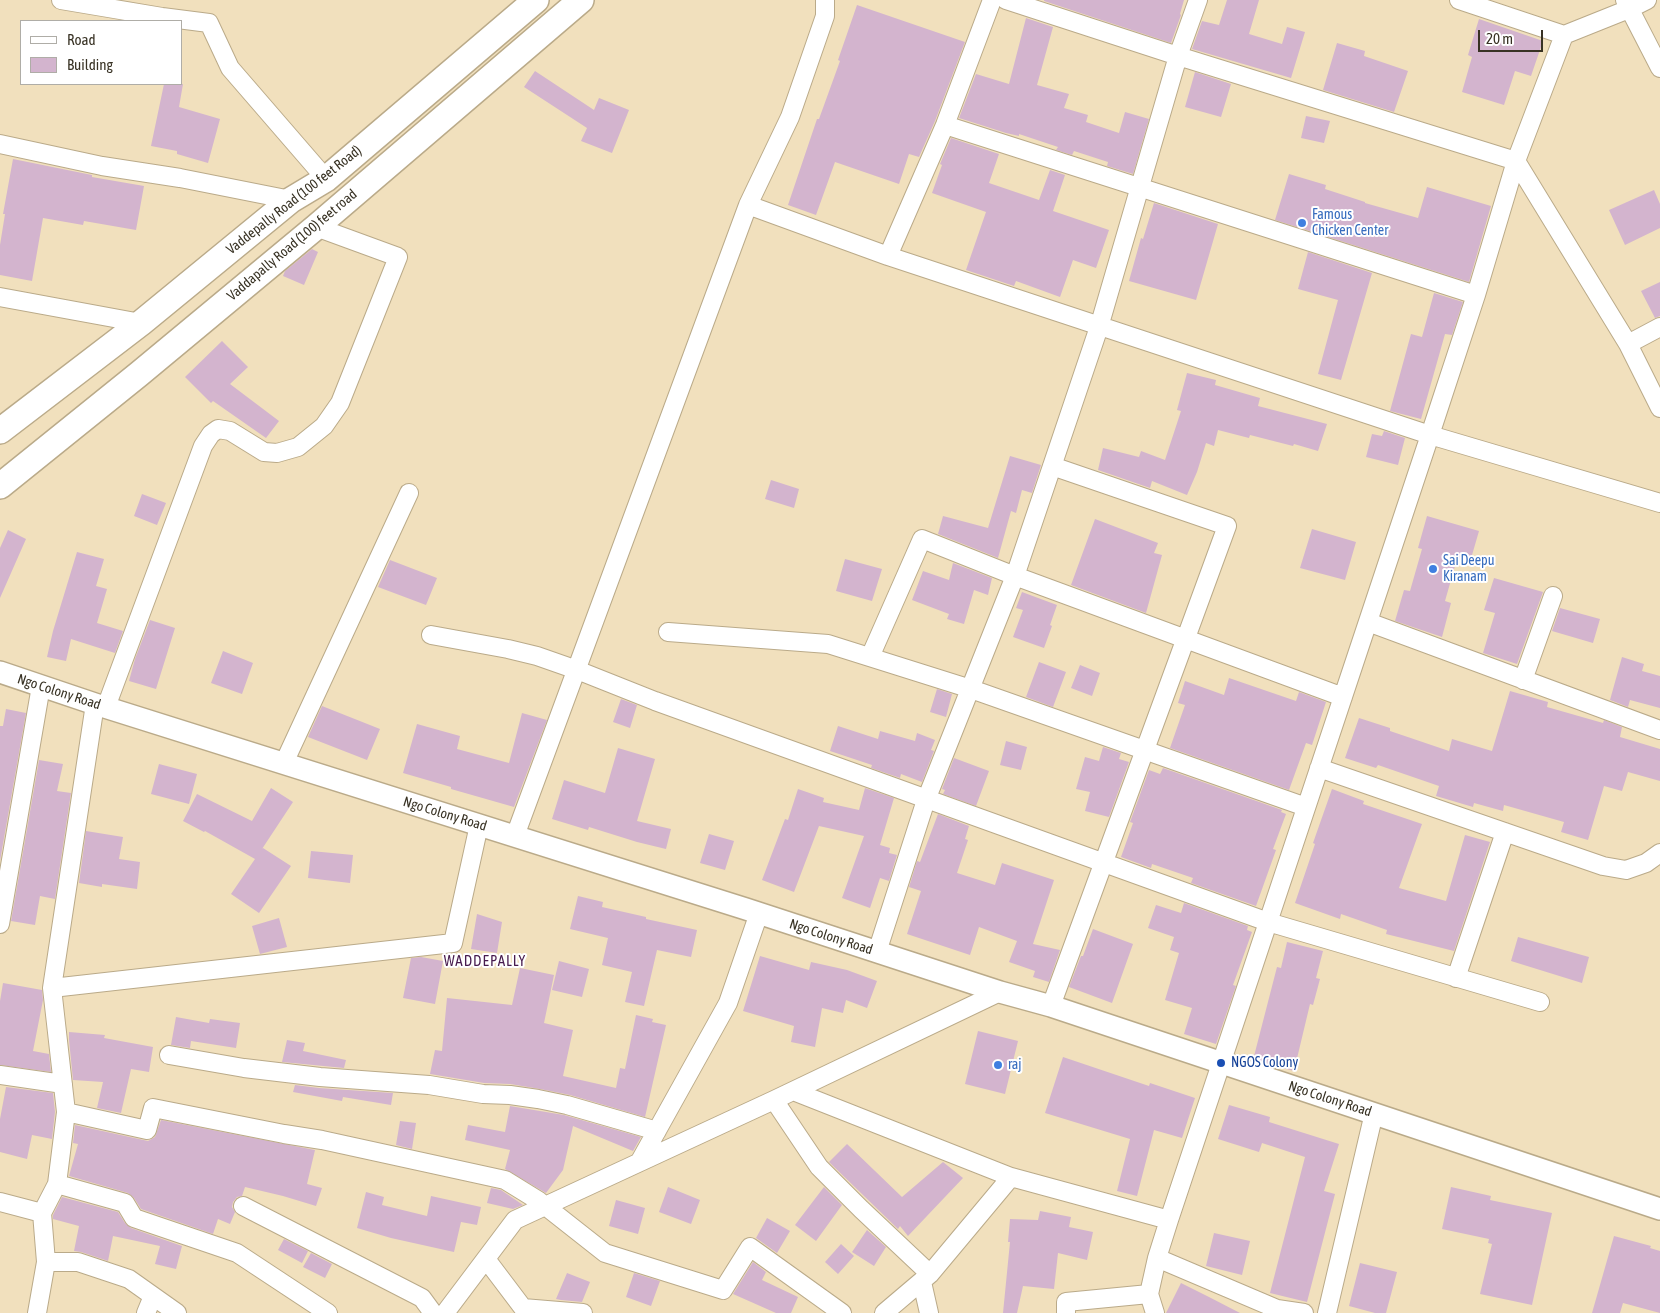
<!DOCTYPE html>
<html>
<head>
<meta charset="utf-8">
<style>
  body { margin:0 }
  #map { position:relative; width:1660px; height:1313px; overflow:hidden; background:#f1e0bd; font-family:"Asap Condensed",sans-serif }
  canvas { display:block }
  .legend { position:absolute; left:20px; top:20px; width:162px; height:65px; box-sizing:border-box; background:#fff; border:1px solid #afada7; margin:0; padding:6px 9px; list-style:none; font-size:15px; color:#383224 }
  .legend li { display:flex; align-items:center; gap:10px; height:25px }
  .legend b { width:25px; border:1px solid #afada7 }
  .scale { position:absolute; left:1478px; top:30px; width:65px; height:22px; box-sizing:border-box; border:2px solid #383224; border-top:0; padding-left:6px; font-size:15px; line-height:18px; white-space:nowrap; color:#383224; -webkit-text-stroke:4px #fff; paint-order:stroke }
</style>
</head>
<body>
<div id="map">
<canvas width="1660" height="1313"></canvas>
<ul class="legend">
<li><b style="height:6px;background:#fff"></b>Road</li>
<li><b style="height:14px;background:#d3b4ce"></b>Building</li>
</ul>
<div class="scale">20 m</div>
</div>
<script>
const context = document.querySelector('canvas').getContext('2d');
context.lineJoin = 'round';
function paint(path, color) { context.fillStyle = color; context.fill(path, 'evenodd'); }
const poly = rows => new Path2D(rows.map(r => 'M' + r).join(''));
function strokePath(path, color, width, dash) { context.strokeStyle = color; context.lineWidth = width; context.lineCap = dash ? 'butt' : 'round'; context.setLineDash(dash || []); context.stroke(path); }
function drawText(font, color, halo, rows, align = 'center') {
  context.font = font + ' "Asap Condensed",sans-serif'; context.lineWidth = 4; context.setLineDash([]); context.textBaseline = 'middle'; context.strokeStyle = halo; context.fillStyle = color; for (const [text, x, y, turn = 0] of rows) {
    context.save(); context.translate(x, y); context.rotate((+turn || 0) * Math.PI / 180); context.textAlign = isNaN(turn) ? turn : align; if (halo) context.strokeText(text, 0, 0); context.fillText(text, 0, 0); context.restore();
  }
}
paint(poly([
  [1044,0,1184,0,1180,14,1181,15,1171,43,1044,1],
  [1227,0,1259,0,1249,34,1282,44,1287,27,1305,32,1291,78,1192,49,1202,21,1219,25],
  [857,5,965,42,935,121,919,157,909,154,899,184,835,162,816,215,788,205,817,119,819,119,840,61,838,60],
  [1026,18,1053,27,1037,85,1069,94,1064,108,1088,115,1086,122,1119,133,1125,112,1149,119,1133,174,1107,166,1108,162,1074,151,1072,155,1056,150,1058,147,1019,134,1019,136,1006,133,959,118,976,74,1009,84],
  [1479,19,1543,41,1531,76,1515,71,1504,105,1462,92,1472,57,1468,55],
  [1337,43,1365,51,1364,56,1408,71,1394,112,1323,90],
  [535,71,594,110,599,98,629,110,612,153,581,141,587,128,524,87],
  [1195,72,1231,84,1221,117,1185,107],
  [164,84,183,84,179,107,220,119,208,163,177,154,177,151,151,146],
  [1306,116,1330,121,1324,143,1301,138],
  [951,138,999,154,989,183,1039,200,1050,170,1065,175,1053,211,1109,230,1096,268,1073,260,1060,297,1016,281,1014,286,966,270,986,212,932,193,942,165,940,164],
  [13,159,92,175,92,177,144,186,136,230,84,221,83,225,43,218,32,281,0,275,0,245,5,214,3,214],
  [1289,174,1326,185,1325,189,1365,202,1365,203,1418,218,1427,187,1491,206,1469,282,1275,220],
  [1654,190,1660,204,1660,228,1625,245,1609,210],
  [1154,203,1218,224,1196,300,1129,281,1141,238,1143,239],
  [312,249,318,252,304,285,283,276,285,271],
  [1308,252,1372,273,1341,380,1318,374,1338,300,1298,289],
  [1660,282,1660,316,1655,318,1641,291],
  [1434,293,1463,302,1452,335,1445,334,1421,419,1390,411,1411,334,1422,337],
  [222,341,248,367,230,384,279,421,266,438,213,401,211,403,185,377],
  [1187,373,1216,380,1215,385,1260,398,1258,406,1327,424,1318,451,1294,444,1293,446,1250,435,1249,438,1218,430,1214,446,1206,443,1197,472,1187,495,1152,481,1150,488,1098,470,1103,448,1139,457,1141,451,1165,460,1181,411,1177,410],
  [1384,431,1405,438,1398,465,1366,457,1372,434,1382,436],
  [1010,456,1041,465,1032,493,1022,490,1016,513,1011,511,998,558,938,534,943,516,988,528],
  [771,480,799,489,794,508,765,499],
  [142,494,166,503,157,525,134,516],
  [1427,516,1479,531,1470,562,1457,559,1445,601,1451,603,1442,637,1395,621,1404,590,1410,591,1422,549,1418,548],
  [1095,519,1158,543,1154,553,1162,555,1146,613,1071,585],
  [1312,529,1356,542,1345,580,1300,568],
  [8,530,26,539,0,598,0,548],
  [77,552,104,559,96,586,107,589,97,623,123,631,115,653,71,639,66,661,47,657,53,631],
  [845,559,882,569,872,601,836,591],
  [390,560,437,578,426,605,378,587],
  [953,563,992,578,988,595,974,590,964,624,947,619,949,614,912,600,923,571,949,580],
  [1494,578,1543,592,1517,664,1483,653,1495,613,1484,610],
  [1022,592,1057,605,1050,625,1052,626,1044,648,1013,637,1023,610,1016,608],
  [1560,608,1600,619,1593,643,1552,631],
  [150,620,175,628,156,689,129,681,135,659],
  [223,651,253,663,242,694,211,683],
  [1622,657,1644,664,1642,671,1660,676,1660,708,1630,700,1628,707,1610,700],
  [1039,662,1066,672,1053,707,1026,697],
  [1080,665,1100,673,1092,696,1071,688],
  [1229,678,1296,701,1299,692,1326,702,1312,745,1306,743,1289,790,1170,748,1185,705,1178,703,1185,681,1224,695],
  [937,689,952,694,946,717,930,712],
  [1510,691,1548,702,1547,707,1603,723,1604,720,1622,727,1620,737,1660,749,1660,781,1628,772,1622,791,1604,786,1588,840,1561,832,1564,822,1504,805,1503,811,1474,803,1473,807,1436,796,1439,786,1378,765,1376,768,1345,758,1359,718,1390,728,1390,731,1449,751,1452,739,1492,751],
  [621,699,637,705,630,728,613,722],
  [322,706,380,729,367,760,308,737],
  [6,709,26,713,0,861,0,726,3,726],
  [522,713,547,720,514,807,451,789,451,787,403,773,417,724,460,736,457,749,509,763],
  [838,726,878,739,880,731,915,741,917,733,935,740,931,750,934,751,922,782,901,774,900,778,871,768,872,765,830,751],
  [1006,741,1027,747,1021,770,1000,765],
  [1103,747,1121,753,1119,759,1129,762,1109,817,1085,811,1090,792,1076,789,1085,757,1099,761],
  [618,748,655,759,637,821,671,829,666,849,637,842,589,827,588,830,552,819,564,780,605,793],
  [954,758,989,771,976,806,943,794,945,790,942,789],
  [39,760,63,764,57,791,71,793,55,899,40,896,35,925,11,921],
  [159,764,197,774,189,804,151,794],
  [1163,768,1282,810,1281,812,1286,814,1273,849,1276,850,1256,906,1191,883,1193,878,1152,864,1151,868,1121,857,1132,826,1133,823,1130,822,1149,770,1160,774],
  [271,788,293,802,262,849,263,848,291,866,259,913,231,894,255,859,205,831,204,832,183,821,197,794,252,821],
  [865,788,894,798,880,845,890,848,889,853,897,855,889,881,880,878,870,908,842,898,864,836,819,826,794,892,762,880,785,819,788,820,798,789,824,798,823,802,859,810],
  [1332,789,1364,801,1363,804,1422,824,1399,888,1446,901,1465,835,1490,842,1454,951,1386,934,1387,930,1341,914,1340,919,1295,903,1315,844,1313,843],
  [938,814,969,826,965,839,968,840,957,873,995,885,1002,863,1054,880,1033,944,1060,950,1049,982,1033,977,1035,971,1009,962,1017,941,979,927,970,955,907,934,921,891,909,887,917,861,920,862],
  [86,831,123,837,119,859,140,862,137,889,102,884,102,887,79,883],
  [709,834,734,841,725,870,700,863],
  [311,851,353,855,350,883,308,878],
  [578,896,603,902,602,907,646,917,646,919,697,930,691,957,657,950,644,1006,625,1002,632,972,602,965,608,938,570,929],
  [1184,903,1248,926,1247,930,1252,932,1233,985,1236,986,1216,1044,1184,1034,1192,1008,1165,1000,1179,953,1170,950,1174,937,1148,928,1156,905,1181,913],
  [477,914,502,922,497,953,471,949],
  [279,918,287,947,260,954,252,926],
  [1093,929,1133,944,1112,1003,1069,987,1081,956,1083,956],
  [1518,937,1589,957,1582,983,1511,961],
  [1287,942,1323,951,1316,978,1320,979,1313,1005,1310,1004,1294,1071,1253,1060,1277,967,1281,968],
  [760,956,809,970,811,962,847,970,877,981,867,1008,846,1000,843,1013,822,1008,815,1047,791,1042,794,1026,743,1011],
  [421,957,443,961,435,1004,403,998,411,958],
  [559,961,589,969,582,997,552,990],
  [520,968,554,975,544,1023,573,1030,563,1076,616,1088,620,1068,625,1069,636,1015,653,1019,652,1022,666,1025,645,1117,570,1095,540,1089,510,1084,484,1083,430,1074,435,1050,442,1051,447,998,512,1005],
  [3,983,42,990,43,1000,33,1051,49,1054,51,1072,0,1065,0,1001],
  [176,1017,209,1023,210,1019,240,1023,236,1048,191,1041,190,1048,171,1045],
  [978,1031,1018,1041,1005,1094,965,1084],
  [69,1032,105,1035,104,1038,153,1047,149,1072,131,1069,121,1113,97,1108,103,1082,73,1080,69,1040],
  [287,1040,305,1043,303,1051,346,1060,344,1068,282,1062],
  [1063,1057,1149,1086,1150,1083,1195,1098,1182,1138,1154,1130,1137,1196,1117,1191,1130,1139,1045,1113],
  [295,1085,319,1088,393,1093,391,1105,343,1097,342,1101,293,1092],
  [6,1087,53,1093,55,1112,52,1139,32,1135,27,1159,0,1152,0,1119],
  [1229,1105,1270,1117,1269,1122,1339,1144,1324,1191,1335,1194,1307,1302,1270,1293,1305,1157,1262,1143,1259,1152,1218,1139],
  [510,1106,564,1115,641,1137,633,1151,573,1126,563,1170,546,1193,505,1169,510,1150,465,1140,468,1125,505,1132],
  [161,1120,315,1150,307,1184,322,1188,316,1206,283,1196,245,1187,242,1196,237,1197,233,1202,232,1207,235,1212,230,1224,218,1219,213,1234,141,1209,134,1198,128,1193,69,1176,78,1144,73,1143,75,1125,148,1141,155,1137],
  [400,1121,416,1123,412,1149,396,1145],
  [847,1144,902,1197,943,1162,963,1178,908,1236,900,1226,898,1229,829,1162],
  [668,1187,700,1200,691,1224,659,1212],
  [824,1187,842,1205,816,1241,795,1225],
  [1451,1187,1491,1196,1490,1200,1552,1213,1532,1305,1480,1294,1492,1244,1488,1243,1489,1239,1442,1229],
  [491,1188,501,1190,523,1205,513,1209,487,1203],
  [366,1192,384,1197,382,1205,427,1216,431,1196,481,1207,477,1225,461,1222,454,1252,391,1238,357,1228],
  [62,1197,118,1212,125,1223,131,1228,182,1246,176,1269,155,1264,160,1246,113,1236,108,1261,81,1252,74,1251,79,1226,53,1219,53,1215],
  [616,1200,645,1208,638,1234,609,1226],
  [1040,1211,1071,1217,1069,1227,1093,1232,1087,1260,1058,1253,1054,1289,1023,1286,1017,1313,1003,1313,1010,1242,1008,1242,1010,1219,1038,1220],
  [767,1218,790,1231,777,1253,756,1238],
  [867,1230,886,1247,874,1266,852,1252],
  [1214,1233,1250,1241,1242,1275,1206,1266],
  [1614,1236,1651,1246,1650,1248,1660,1251,1660,1313,1623,1303,1620,1313,1592,1313],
  [284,1239,308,1251,302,1263,278,1250],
  [841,1244,854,1256,838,1274,825,1262],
  [311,1253,332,1264,325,1278,303,1267],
  [753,1262,766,1272,762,1280,798,1297,791,1313,776,1313,733,1294],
  [1360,1263,1397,1272,1386,1313,1375,1313,1349,1306],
  [567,1273,590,1282,582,1302,561,1300,556,1299],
  [634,1273,660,1281,651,1306,626,1297],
  [1181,1283,1209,1297,1240,1313,1166,1313]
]), '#d3b4ce');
const minor = poly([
  [61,0,162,17,209,23,230,68,326,179],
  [1006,0,1178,56,1516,161,1628,344,1660,408],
  [1459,0,1564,35],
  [1625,0,1660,68],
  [945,125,1476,295],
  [0,144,102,166,180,178,291,200],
  [748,205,888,256,1430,435,1660,503],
  [888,256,945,125,992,0],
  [0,297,141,323],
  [1628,344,1660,327],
  [1368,622,1660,730],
  [668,632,828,644,971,689,1306,807],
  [431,635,508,649,537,656,577,670,655,701,1268,922,1540,1002],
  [870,657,922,539,1015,576,1343,697],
  [1523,680,1553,596],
  [106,707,203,446,211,434,218,429,230,431,264,452,277,453,298,447,324,426,340,403,398,257,316,227],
  [284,763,409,493],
  [1319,768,1603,866,1626,870,1646,863,1660,853],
  [515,836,748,205,790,117,825,16,825,0],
  [0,924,41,686],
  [877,952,926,800,1015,576,1099,327,1178,56,1198,0],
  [1456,978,1505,832],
  [52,988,453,943,479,825],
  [1051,1006,1227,526,1052,466],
  [169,1055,244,1068,320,1077,429,1085,483,1094,510,1095,538,1099,567,1105,657,1131],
  [0,1075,63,1084],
  [793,1091,1011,1177,1169,1220],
  [774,1100,819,1167,861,1209,930,1274],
  [66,1112,147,1130,153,1108,284,1134,322,1140,505,1180,539,1201,605,1253,723,1290,750,1247,842,1313],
  [640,1161,728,1003,759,913],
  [57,1184,125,1203,134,1218,237,1253,328,1313],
  [0,1202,42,1213],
  [243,1206,422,1298,433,1313],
  [1157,1258,1277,1309,1304,1313],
  [486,1259,523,1308,583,1313],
  [46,1262,78,1262,129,1279,177,1313],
  [922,1282,929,1313],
  [37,1313,46,1262,42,1213,57,1184,66,1112,52,988,95,704],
  [146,1313,153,1296],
  [445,1313,515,1220,774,1100,1000,992],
  [884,1313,930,1274,1011,1177],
  [1066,1313,1066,1302,1149,1294],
  [1155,1313,1149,1294,1157,1258,1169,1220,1430,435,1476,295,1516,161,1564,35,1629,9,1647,0],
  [1327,1313,1374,1113]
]);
const tertiary = poly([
  [0,672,95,704,746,909,1000,992,1051,1006,1660,1209]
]);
const secondary = poly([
  [0,431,141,323,291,200,326,179,536,0],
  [0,486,139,374,316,227,581,0]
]);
strokePath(minor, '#baaa89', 20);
strokePath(tertiary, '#baaa89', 24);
strokePath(secondary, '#baaa89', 28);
strokePath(minor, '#fff', 18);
strokePath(tertiary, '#fff', 21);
strokePath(secondary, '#fff', 25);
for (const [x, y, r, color] of [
  [1302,223,5,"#3f7fe0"],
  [1433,569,5,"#3f7fe0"],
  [1221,1063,5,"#1a4fb4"],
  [998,1065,5,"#3f7fe0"]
]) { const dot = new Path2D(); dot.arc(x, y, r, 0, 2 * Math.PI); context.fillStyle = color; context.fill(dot); strokePath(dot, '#fff', 2); }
drawText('14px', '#383224', '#fff', [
  ["Vaddepally Road (100 feet Road)",294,200,-38],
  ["Vaddapally Road (100) feet road",292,245,-40],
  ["Ngo Colony Road",59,692,18],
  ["Ngo Colony Road",445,814,17],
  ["Ngo Colony Road",831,937,18],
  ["Ngo Colony Road",1330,1099,18]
]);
drawText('14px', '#366cbe', '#fff', [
  ["Famous",1312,215],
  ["Chicken Center",1312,231],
  ["Sai Deepu",1443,561],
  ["Kiranam",1443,577],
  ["raj",1008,1065]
], 'left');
drawText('14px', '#164399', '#fff', [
  ["NGOS Colony",1231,1063]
], 'left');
context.letterSpacing = '1px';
drawText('15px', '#471b4e', '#fff', [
  ["WADDEPALLY",485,961]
]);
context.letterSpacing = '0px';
</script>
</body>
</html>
